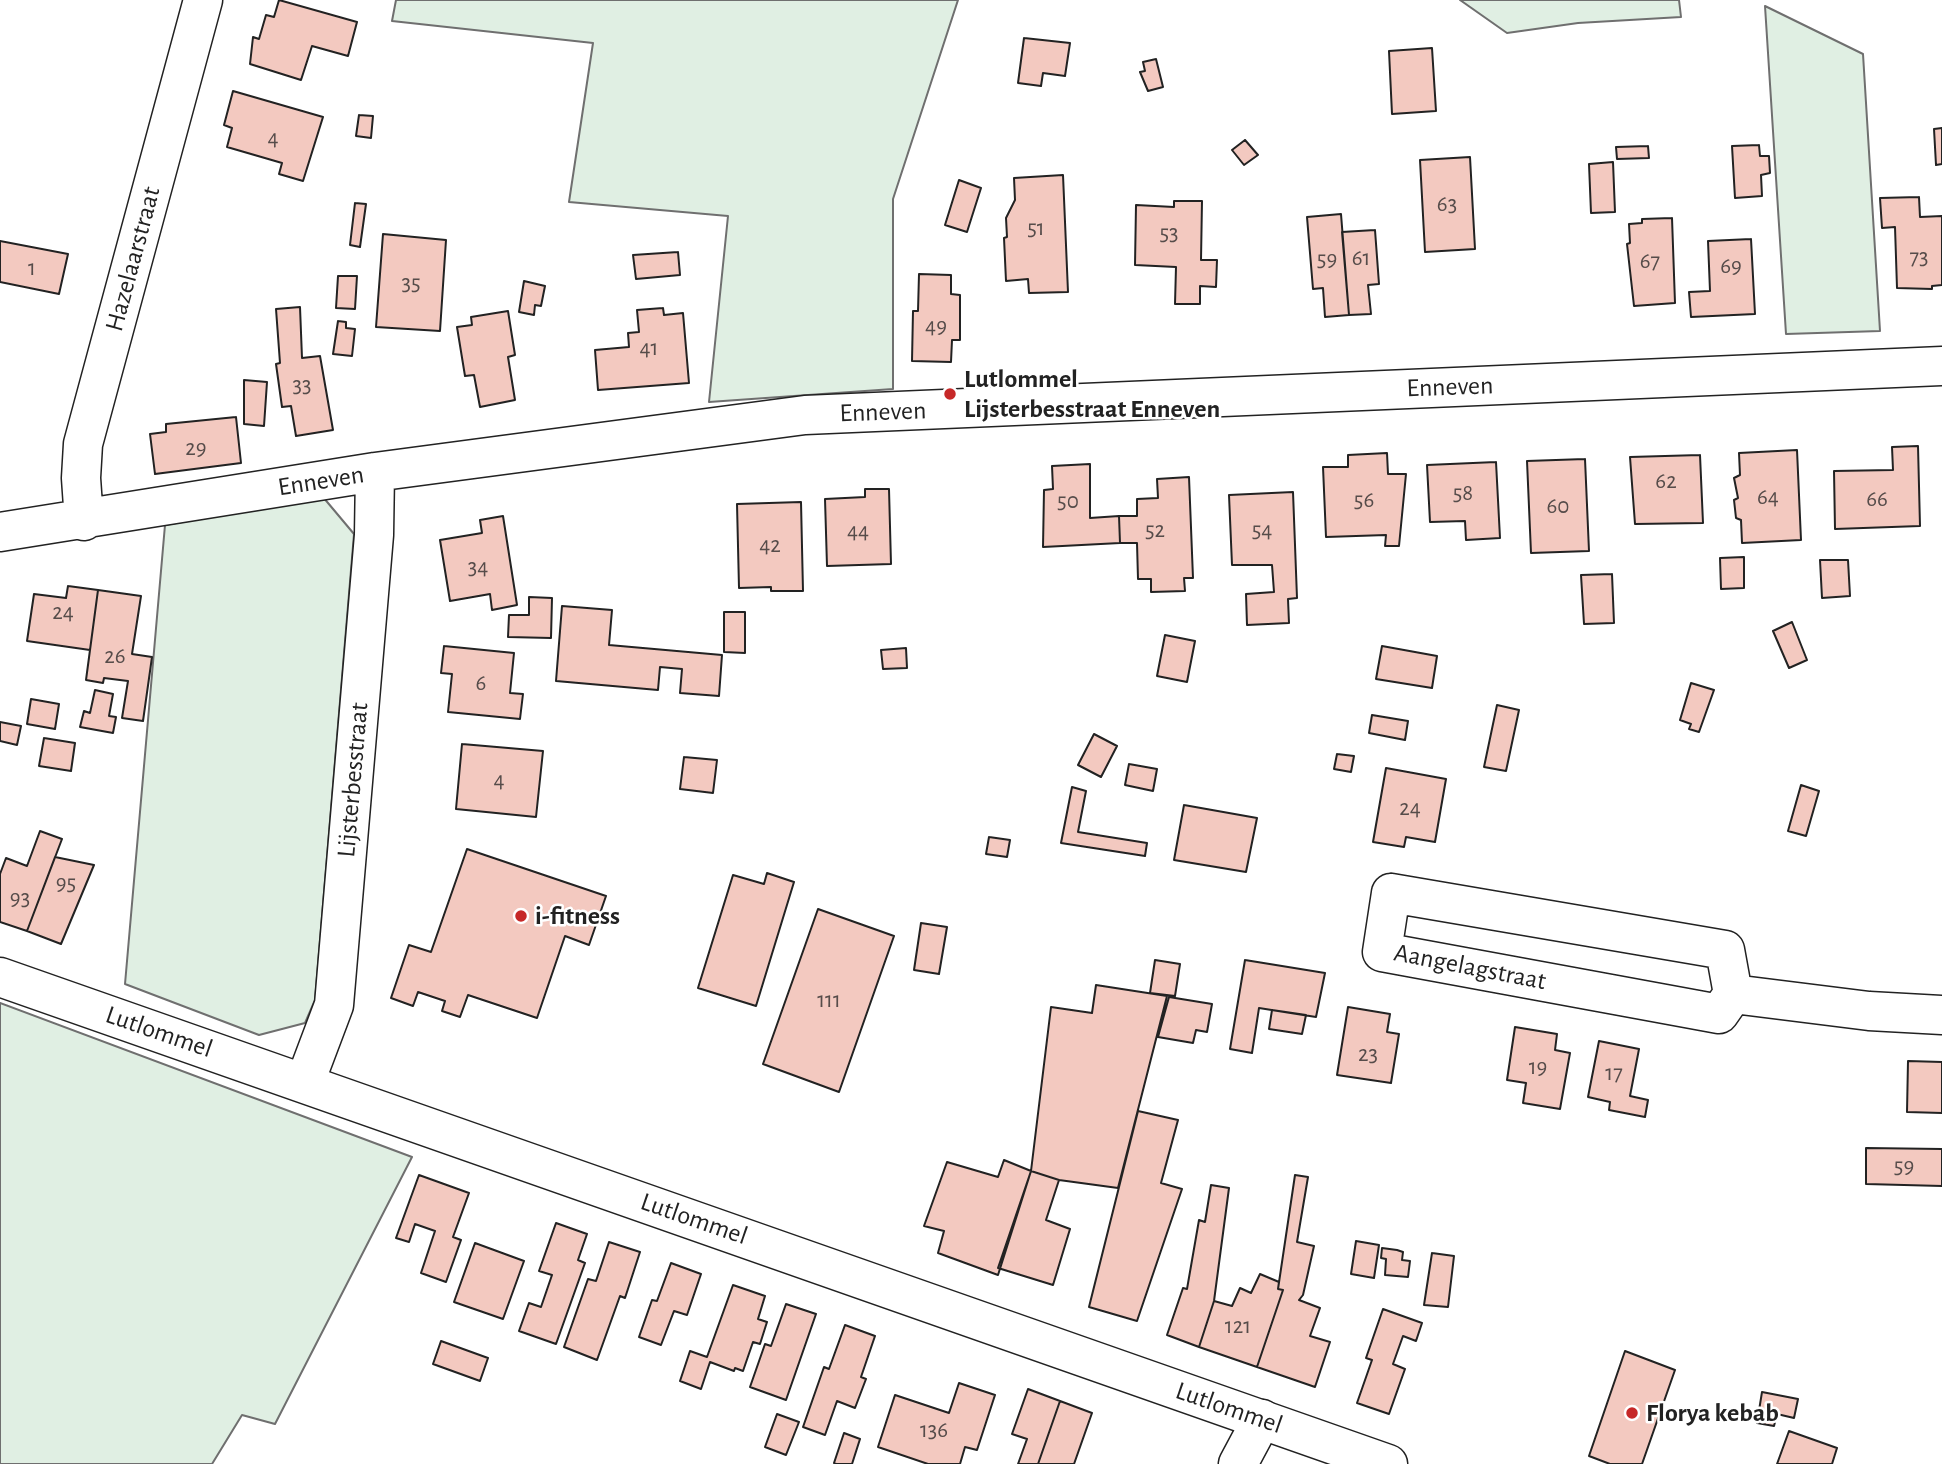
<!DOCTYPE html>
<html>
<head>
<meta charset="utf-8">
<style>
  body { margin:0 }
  canvas { display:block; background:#fff }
</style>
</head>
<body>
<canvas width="1942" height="1464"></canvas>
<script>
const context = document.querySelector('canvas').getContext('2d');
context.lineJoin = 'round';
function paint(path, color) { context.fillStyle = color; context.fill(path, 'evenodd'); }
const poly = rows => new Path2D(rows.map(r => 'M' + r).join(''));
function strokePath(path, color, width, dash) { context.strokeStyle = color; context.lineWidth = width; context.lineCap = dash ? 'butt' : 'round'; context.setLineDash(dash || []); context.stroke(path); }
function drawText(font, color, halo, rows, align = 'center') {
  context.font = font + ' "Alegreya Sans",sans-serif'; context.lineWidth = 5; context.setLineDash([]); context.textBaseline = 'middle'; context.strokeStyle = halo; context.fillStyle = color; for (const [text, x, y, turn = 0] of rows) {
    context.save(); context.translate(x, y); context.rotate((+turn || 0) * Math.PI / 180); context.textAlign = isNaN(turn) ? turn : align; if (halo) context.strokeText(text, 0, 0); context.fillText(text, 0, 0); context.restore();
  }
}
const green = poly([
  [396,0,958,0,893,199,893,389,709,402,728,216,569,202,593,43,392,21,396,0],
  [1460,0,1679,0,1681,17,1578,23,1507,33,1460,0],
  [1765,6,1863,54,1880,331,1786,334,1765,6],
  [323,497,354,534,315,1000,305,1023,259,1035,125,984,165,525,323,497],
  [0,1003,412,1157,275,1424,242,1415,212,1464,0,1464,0,1003]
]);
paint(green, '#e0efe3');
strokePath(green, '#6f6f6f', 2);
const building = poly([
  [279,0,357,22,348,56,312,46,301,80,250,64,253,37,259,39,266,15,274,17,279,0],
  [1024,38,1070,43,1065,76,1043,73,1041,86,1018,83,1024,38],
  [1432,48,1436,111,1392,114,1389,51,1432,48],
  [1156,59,1163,87,1148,91,1140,72,1145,71,1143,62,1156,59],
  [233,91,323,117,303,181,279,174,282,163,227,147,232,128,224,125,233,91],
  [359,115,373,116,371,138,356,136,359,115],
  [1942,128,1942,164,1936,165,1934,129,1942,128],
  [1245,140,1258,155,1244,165,1232,150,1245,140],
  [1759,145,1760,156,1769,156,1770,173,1761,175,1762,196,1735,198,1732,146,1759,145],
  [1648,146,1649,158,1617,159,1616,147,1648,146],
  [1470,157,1475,249,1425,252,1420,160,1470,157],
  [1613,162,1615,212,1591,213,1589,164,1613,162],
  [1063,175,1068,292,1029,293,1028,279,1006,281,1004,238,1007,237,1006,218,1015,200,1014,178,1063,175],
  [959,180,981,188,967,232,945,225,959,180],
  [1919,197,1920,217,1942,216,1942,285,1932,286,1932,289,1897,288,1895,227,1882,228,1880,198,1919,197],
  [1174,201,1202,201,1201,260,1217,260,1216,287,1200,286,1200,304,1175,304,1176,267,1135,265,1136,205,1174,207,1174,201],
  [355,203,366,204,360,247,350,245,355,203],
  [1341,214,1349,315,1325,317,1323,288,1313,289,1307,217,1341,214],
  [1672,218,1675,303,1634,306,1627,244,1630,243,1629,224,1642,223,1642,219,1672,218],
  [1375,230,1379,284,1368,285,1371,314,1349,315,1342,232,1375,230],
  [383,234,446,240,440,331,376,327,383,234],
  [1751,239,1755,314,1691,317,1689,292,1710,291,1708,241,1751,239],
  [0,241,68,254,59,294,0,282,0,241],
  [678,252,680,275,636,279,633,255,678,252],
  [919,274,951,275,951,294,960,295,960,340,952,340,951,362,912,361,913,311,918,311,919,274],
  [338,276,357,276,355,309,336,308,338,276],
  [524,281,545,286,541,306,535,305,534,315,519,312,524,281],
  [300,307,302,358,320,356,333,430,296,436,291,406,282,407,276,364,280,363,276,309,300,307],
  [663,308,664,315,683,313,689,383,598,390,595,350,629,347,628,333,639,332,637,310,663,308],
  [508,311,515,355,508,357,515,400,480,407,474,375,465,376,457,327,472,325,471,317,508,311],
  [338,321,346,322,346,328,355,329,352,356,333,354,338,321],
  [244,380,267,382,264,426,244,424,244,380],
  [236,417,241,463,155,474,150,434,166,432,166,424,236,417],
  [1918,446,1920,526,1835,529,1834,471,1893,470,1892,447,1918,446],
  [1797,450,1801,540,1742,543,1741,520,1736,518,1734,500,1738,498,1734,478,1740,475,1739,453,1797,450],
  [1387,453,1388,474,1406,474,1399,546,1385,546,1386,535,1326,537,1323,467,1348,467,1348,455,1387,453],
  [1700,455,1703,523,1635,524,1630,457,1700,455],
  [1585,459,1589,551,1531,553,1527,461,1585,459],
  [1496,462,1500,538,1466,540,1465,521,1430,522,1427,465,1496,462],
  [1090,464,1090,518,1119,516,1120,543,1043,547,1044,490,1053,489,1052,466,1090,464],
  [1189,477,1193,578,1184,578,1185,591,1151,592,1151,579,1138,579,1137,543,1120,543,1119,516,1137,516,1137,499,1158,498,1157,479,1189,477],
  [865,489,889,489,891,564,827,566,825,499,865,497,865,489],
  [1293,492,1297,598,1288,599,1289,623,1247,625,1246,594,1274,592,1272,565,1232,565,1229,495,1293,492],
  [801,502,803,591,771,591,771,587,739,588,737,504,801,502],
  [503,516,517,605,492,610,490,594,450,601,440,540,482,533,480,520,503,516],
  [1744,557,1744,588,1721,589,1720,558,1744,557],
  [1820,560,1848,560,1850,596,1822,598,1820,560],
  [1612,574,1614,623,1584,624,1581,575,1612,574],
  [68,586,98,590,90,650,27,641,34,594,66,598,68,586],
  [98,590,141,596,132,654,152,657,143,721,122,718,128,681,104,678,103,683,86,680,98,590],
  [529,597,552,598,551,638,508,637,509,615,529,615,529,597],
  [562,606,612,610,609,645,722,655,719,696,680,693,682,669,660,667,658,690,556,681,562,606],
  [724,612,745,612,745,653,724,652,724,612],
  [1792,622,1807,660,1789,668,1773,631,1792,622],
  [1165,635,1195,641,1187,682,1157,676,1165,635],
  [444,646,514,653,510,693,523,694,520,719,448,712,452,674,441,673,444,646],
  [1382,646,1437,656,1432,688,1376,679,1382,646],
  [906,648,907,668,883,669,881,650,906,648],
  [1691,683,1714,690,1699,732,1689,729,1691,724,1680,720,1691,683],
  [95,690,113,694,109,716,116,717,113,733,80,727,84,711,90,713,95,690],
  [31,699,59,704,55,729,27,724,31,699],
  [1497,705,1519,710,1506,771,1484,767,1497,705],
  [1372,715,1408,721,1405,740,1369,733,1372,715],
  [0,722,21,726,17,745,0,741,0,722],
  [1094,734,1117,746,1101,777,1078,765,1094,734],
  [44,738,75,743,71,771,39,766,44,738],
  [462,744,543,751,536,817,456,809,462,744],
  [1337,754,1354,756,1351,772,1334,769,1337,754],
  [684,757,717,760,713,793,680,789,684,757],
  [1129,764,1157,769,1153,791,1125,785,1129,764],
  [1386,768,1446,779,1435,842,1406,837,1404,847,1373,842,1386,768],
  [1801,785,1819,791,1806,836,1788,831,1801,785],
  [1072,787,1086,791,1078,832,1147,843,1145,856,1061,843,1072,787],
  [1184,805,1257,818,1246,872,1174,860,1184,805],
  [40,831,62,839,27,931,0,922,0,874,6,858,27,866,40,831],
  [989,837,1010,840,1007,857,986,854,989,837],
  [467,849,606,896,589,945,565,936,537,1018,468,995,460,1017,442,1011,445,1001,418,992,413,1006,391,998,409,945,431,952,467,849],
  [55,857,94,865,61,944,27,931,55,857],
  [767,873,794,882,756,1006,698,988,733,875,764,884,767,873],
  [818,909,894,936,839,1092,763,1064,818,909],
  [921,923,947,927,939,974,914,970,921,923],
  [1155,960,1180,964,1175,996,1150,993,1155,960],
  [1245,960,1325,973,1316,1017,1259,1008,1252,1053,1230,1049,1245,960],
  [1096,985,1167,996,1118,1188,1059,1180,1031,1171,1051,1007,1092,1013,1096,985],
  [1169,997,1212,1004,1207,1032,1196,1030,1193,1043,1158,1037,1169,997],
  [1348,1007,1390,1014,1387,1032,1399,1034,1391,1083,1337,1075,1348,1007],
  [1272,1010,1306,1015,1302,1034,1269,1029,1272,1010],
  [1515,1027,1557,1034,1555,1050,1570,1053,1560,1109,1523,1103,1526,1083,1507,1080,1515,1027],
  [1599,1041,1639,1049,1630,1096,1648,1100,1645,1117,1609,1110,1610,1102,1588,1097,1599,1041],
  [1908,1061,1942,1062,1942,1113,1907,1112,1908,1061],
  [1138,1111,1178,1120,1161,1183,1182,1189,1137,1321,1089,1307,1138,1111],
  [1866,1148,1942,1149,1942,1186,1866,1184,1866,1148],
  [1004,1160,1031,1171,998,1275,938,1253,944,1231,924,1226,947,1162,998,1177,1004,1160],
  [1031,1171,1059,1180,1046,1220,1070,1229,1053,1285,998,1268,1031,1171],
  [419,1175,469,1193,453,1237,461,1240,446,1282,421,1273,435,1231,415,1224,409,1242,396,1238,419,1175],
  [1295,1175,1308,1177,1297,1242,1314,1246,1303,1295,1299,1300,1320,1308,1310,1336,1330,1342,1315,1387,1257,1367,1283,1290,1278,1289,1295,1175],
  [1211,1185,1229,1188,1214,1301,1199,1347,1167,1335,1183,1288,1187,1289,1199,1220,1205,1222,1211,1185],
  [556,1223,587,1234,578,1260,585,1263,556,1344,519,1331,529,1303,541,1307,552,1275,539,1271,556,1223],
  [1356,1241,1379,1245,1374,1278,1351,1274,1356,1241],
  [609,1242,640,1252,625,1298,620,1296,597,1360,564,1347,588,1279,596,1281,609,1242],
  [475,1243,524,1261,503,1319,454,1302,475,1243],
  [1382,1248,1397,1250,1403,1252,1402,1260,1410,1261,1408,1277,1385,1275,1386,1259,1381,1258,1382,1248],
  [1432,1253,1454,1256,1448,1307,1424,1305,1432,1253],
  [671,1263,701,1274,687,1315,674,1311,661,1345,639,1337,652,1300,657,1301,671,1263],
  [1260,1274,1279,1282,1278,1289,1283,1290,1257,1367,1199,1347,1214,1301,1232,1306,1240,1288,1251,1293,1260,1274],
  [733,1285,765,1296,758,1319,767,1322,760,1344,753,1342,743,1371,735,1368,734,1371,710,1362,701,1389,680,1381,690,1351,707,1357,733,1285],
  [786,1304,816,1314,786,1400,750,1387,765,1344,771,1346,786,1304],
  [1383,1309,1422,1323,1416,1341,1403,1336,1393,1364,1405,1369,1389,1414,1357,1403,1372,1360,1366,1358,1383,1309],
  [845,1325,875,1336,861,1377,866,1379,855,1408,837,1401,825,1435,803,1427,824,1367,829,1369,845,1325],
  [441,1341,488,1358,480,1381,433,1364,441,1341],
  [1625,1351,1675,1370,1642,1464,1610,1464,1589,1456,1625,1351],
  [959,1383,995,1395,977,1450,965,1447,960,1464,928,1464,878,1447,895,1395,949,1413,959,1383],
  [1028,1389,1060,1401,1038,1464,1018,1464,1027,1439,1012,1434,1028,1389],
  [1762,1392,1798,1399,1794,1418,1777,1414,1774,1426,1757,1423,1762,1392],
  [1060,1401,1092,1413,1074,1464,1038,1464,1060,1401],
  [777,1414,799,1422,786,1455,765,1447,777,1414],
  [1789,1431,1837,1448,1832,1464,1777,1464,1789,1431],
  [844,1433,860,1439,852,1464,836,1464,834,1463,844,1433]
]);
paint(building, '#f3c9c0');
strokePath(building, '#222', 2);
const minor = poly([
  [84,521,81,478,83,444,203,0],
  [0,532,375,472,805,415,1942,366],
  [1391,893,1725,950,1733,994,1719,1014,1382,952,1391,893],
  [1733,994,1869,1011,1942,1015],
  [305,1082,334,1005,374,535,375,472],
  [1238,1464,1262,1419]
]);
const major = poly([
  [0,977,1388,1464]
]);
strokePath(minor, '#222', 41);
strokePath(major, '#222', 41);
strokePath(minor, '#fff', 38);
strokePath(major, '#fff', 38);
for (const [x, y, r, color] of [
  [950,394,7,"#c62828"],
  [521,916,7,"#c62828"],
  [1632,1413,7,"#c62828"]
]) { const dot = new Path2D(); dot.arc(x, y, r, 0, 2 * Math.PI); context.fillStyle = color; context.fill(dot); strokePath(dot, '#fff', 2.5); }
drawText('23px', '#564c4a', null, [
  ["4",273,138],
  ["63",1447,204],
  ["51",1036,228],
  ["53",1169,233],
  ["73",1919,257],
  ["61",1361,258],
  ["59",1327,259],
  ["67",1650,261],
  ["69",1731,266],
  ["1",32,268],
  ["35",411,283],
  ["49",936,326],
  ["41",649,348],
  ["33",302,385],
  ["29",196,448],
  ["62",1666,481],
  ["58",1463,493],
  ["64",1768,497],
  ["66",1877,499],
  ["56",1364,500],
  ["50",1068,501],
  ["60",1558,506],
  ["52",1155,530],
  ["54",1262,530],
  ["44",858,531],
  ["42",770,545],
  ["34",478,567],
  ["24",63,612],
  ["26",115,656],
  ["6",481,683],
  ["4",499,780],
  ["24",1410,808],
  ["95",66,883],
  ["93",20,898],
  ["111",829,1000],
  ["23",1368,1054],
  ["19",1538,1067],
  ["17",1614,1073],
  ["59",1904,1166],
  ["121",1238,1326],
  ["136",934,1430]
]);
drawText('26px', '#222', '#fff', [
  ["Hazelaarstraat",133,259,-75],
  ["Enneven",1450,387,-2],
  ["Enneven",883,412,-2],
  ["Enneven",321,481,-9],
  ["Lijsterbesstraat",353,780,-85],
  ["Aangelagstraat",1470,967,11],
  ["Lutlommel",159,1032,19],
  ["Lutlommel",694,1219,19],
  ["Lutlommel",1229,1408,19]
]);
drawText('bold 26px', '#222', '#fff', [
  ["Lutlommel",964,379],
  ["Lijsterbesstraat Enneven",964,409],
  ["i-fitness",535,916],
  ["Florya kebab",1646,1413]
], 'left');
</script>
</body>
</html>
